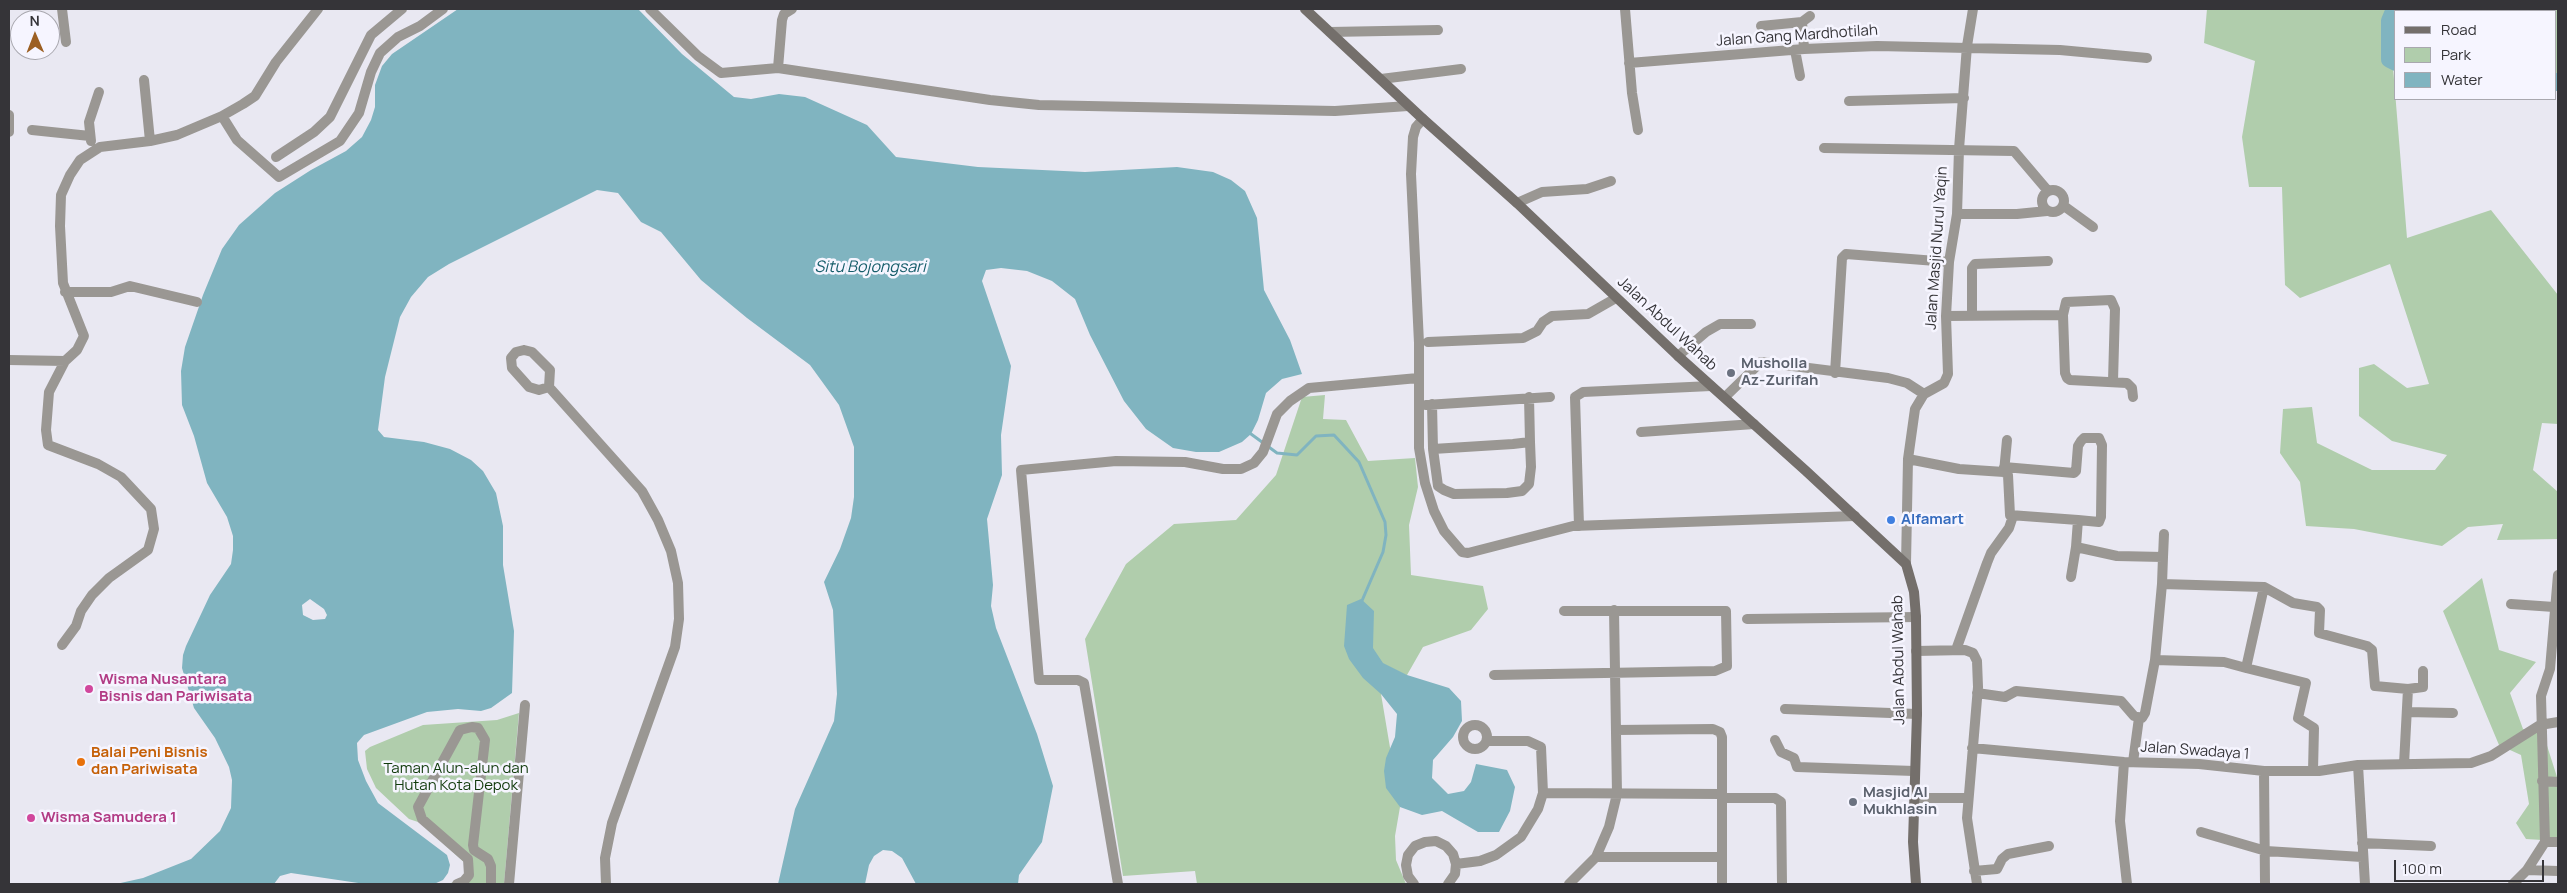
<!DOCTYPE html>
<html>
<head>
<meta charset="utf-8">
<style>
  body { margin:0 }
  #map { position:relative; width:2567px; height:893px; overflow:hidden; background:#e9e8f2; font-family:Manrope,sans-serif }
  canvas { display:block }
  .frame { position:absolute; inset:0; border:10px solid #353438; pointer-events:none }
  .legend { position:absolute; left:2394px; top:10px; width:162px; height:90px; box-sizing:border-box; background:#f6f5ff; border:1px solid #a9a8af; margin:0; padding:6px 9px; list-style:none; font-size:15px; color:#353438 }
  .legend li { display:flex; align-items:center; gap:10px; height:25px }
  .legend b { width:25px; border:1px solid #a9a8af }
  .north { position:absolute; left:10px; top:10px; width:50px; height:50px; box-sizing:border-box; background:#f6f5ff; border:1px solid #a9a8af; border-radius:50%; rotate:359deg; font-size:14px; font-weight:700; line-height:20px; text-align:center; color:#353438 }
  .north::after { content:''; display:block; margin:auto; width:18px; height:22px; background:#9c5f22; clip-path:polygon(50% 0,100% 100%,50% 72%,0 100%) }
  .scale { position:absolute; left:2394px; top:860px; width:150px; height:22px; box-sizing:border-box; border:2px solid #353438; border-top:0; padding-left:6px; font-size:15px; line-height:18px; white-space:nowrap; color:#353438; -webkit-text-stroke:4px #f6f5ff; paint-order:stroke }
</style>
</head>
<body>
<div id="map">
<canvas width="2567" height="893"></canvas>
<div class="frame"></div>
<ul class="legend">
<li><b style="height:6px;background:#746f6b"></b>Road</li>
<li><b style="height:14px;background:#b0cdac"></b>Park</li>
<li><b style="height:14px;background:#80b4c0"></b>Water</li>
</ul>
<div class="north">N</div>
<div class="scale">100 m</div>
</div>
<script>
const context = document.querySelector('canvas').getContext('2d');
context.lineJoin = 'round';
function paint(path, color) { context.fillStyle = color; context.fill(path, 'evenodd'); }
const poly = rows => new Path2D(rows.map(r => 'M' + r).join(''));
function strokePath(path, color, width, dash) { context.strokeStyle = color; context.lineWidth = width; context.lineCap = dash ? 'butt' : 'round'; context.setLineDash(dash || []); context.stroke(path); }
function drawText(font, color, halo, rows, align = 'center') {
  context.font = font + ' Manrope,sans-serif'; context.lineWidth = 5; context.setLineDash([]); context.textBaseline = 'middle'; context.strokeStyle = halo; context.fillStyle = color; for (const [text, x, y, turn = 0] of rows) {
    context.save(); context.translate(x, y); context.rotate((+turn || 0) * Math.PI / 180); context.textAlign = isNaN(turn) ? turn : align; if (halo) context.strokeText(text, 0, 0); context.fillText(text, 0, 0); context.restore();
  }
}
paint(poly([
  [2207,9,2558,9,2558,84,2556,85,2556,11,2396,11,2396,67,2393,67,2407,238,2491,210,2558,295,2558,424,2542,423,2533,470,2558,492,2558,539,2497,540,2503,524,2468,527,2442,546,2354,529,2306,526,2300,482,2280,453,2283,409,2312,407,2317,443,2372,470,2435,470,2447,455,2392,441,2359,416,2359,368,2374,364,2407,388,2429,384,2390,264,2300,298,2285,285,2282,187,2249,187,2242,137,2255,61,2204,43],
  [1325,395,1323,419,1346,420,1368,461,1415,458,1418,487,1409,525,1411,575,1483,586,1488,609,1471,630,1423,647,1407,675,1381,694,1400,807,1395,836,1396,860,1406,884,1197,884,1195,871,1123,876,1085,639,1126,564,1174,524,1236,520,1276,475,1302,397],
  [2482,578,2499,650,2536,662,2510,693,2523,729,2543,733,2557,777,2558,841,2526,839,2516,823,2529,804,2521,755,2499,745,2443,611],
  [519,713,504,884,449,884,463,877,466,871,466,864,421,823,409,819,376,788,367,769,365,751,370,747,423,725,497,720]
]), '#b0cdac');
paint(poly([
  [458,9,638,9,682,54,734,97,751,99,779,94,805,97,867,125,896,157,978,167,1085,172,1177,167,1213,172,1231,180,1245,191,1257,218,1264,290,1290,340,1302,374,1282,379,1266,393,1258,420,1251,434,1242,442,1219,452,1196,452,1173,448,1146,429,1124,401,1090,335,1075,299,1052,281,1027,271,1001,268,986,270,982,281,1011,366,1001,435,1002,475,987,519,993,585,991,606,996,628,1037,734,1053,786,1042,842,1019,875,1018,884,916,884,902,858,892,851,883,850,874,856,869,865,865,884,778,884,795,809,834,721,837,694,833,610,824,582,840,549,851,518,854,497,854,447,839,405,810,365,747,318,701,280,661,232,641,222,618,193,597,190,449,264,428,277,411,297,400,317,385,377,378,430,384,437,424,442,450,449,471,460,483,471,496,493,503,526,503,565,514,631,512,693,491,708,481,711,458,709,427,712,364,735,357,743,358,760,366,781,378,803,447,855,450,865,448,873,443,880,434,884,365,884,291,873,280,876,274,884,116,884,143,878,191,859,220,831,231,808,232,780,229,767,215,738,194,708,182,668,183,655,186,646,210,595,231,564,233,550,233,536,227,517,207,483,194,436,182,405,181,371,185,347,203,295,222,249,239,225,275,193,311,170,346,151,362,137,371,120,375,107,375,85,382,66,392,54],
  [310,599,324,609,327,615,325,619,313,620,303,615,302,605],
  [1361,599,1374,611,1373,648,1383,663,1407,675,1449,688,1461,701,1462,721,1453,737,1433,760,1432,778,1448,794,1464,791,1471,782,1476,764,1507,770,1515,787,1510,811,1499,832,1478,832,1442,811,1422,815,1400,807,1386,788,1384,771,1386,758,1395,737,1397,714,1381,694,1363,678,1349,659,1344,646,1347,605]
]), '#80b4c0');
strokePath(poly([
  [1251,434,1277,453,1297,455,1316,436,1334,435,1359,462,1385,522,1386,535,1383,552,1361,603]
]), '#80b4c0', 3);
strokePath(poly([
  [2395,9,2390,21,2390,59,2396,62],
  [2556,82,2558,82]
]), '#80b4c0', 18);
strokePath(poly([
  [62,9,66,42],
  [650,9,698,56,721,73,778,68,990,100,1039,105,1335,111,1408,106],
  [1625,9,1632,93,1638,130],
  [2493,11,2503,9],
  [1761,26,1802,22],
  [1330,32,1438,30],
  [1804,49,1802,22,1810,16],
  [1795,50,1800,76],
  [1629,63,1804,49,1877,46,2060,50,2147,58],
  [778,68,782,20,784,14,792,9],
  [1381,79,1461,69],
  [144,80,150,141],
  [1849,101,1964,98],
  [9,115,9,132],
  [222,116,237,140,279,177,340,141,359,113,371,72,380,53,398,37,420,26,443,9],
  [1423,119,1416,127,1413,137,1411,174,1419,343,1419,448,1425,483,1434,511,1444,531,1462,552,1468,553,1573,526,1855,516],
  [32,130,90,136],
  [91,141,89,122,99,92],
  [1824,148,2014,151,2048,191],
  [276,157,314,132,330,117,371,35,402,9],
  '2042 201a11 11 0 1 1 22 0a11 11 0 1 1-22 0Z',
  [1517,203,1542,192,1587,189,1611,181],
  [2064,206,2093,227],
  [1957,214,2017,214,2047,211],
  [65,292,111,292,130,286,197,302],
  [1972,315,1972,268,1975,264,2048,261],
  [2063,315,2065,373,2067,378,2070,380,2127,383,2132,388,2133,397],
  [1946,316,2063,315,2066,302,2111,300,2115,309,2113,381],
  [1428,342,1523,338,1537,331,1543,322,1552,316,1588,314,1616,298],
  [524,350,532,352,550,370,549,387,539,390,529,387,512,368,511,358,516,352,524,350],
  [1678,356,1706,332,1720,324,1751,324],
  [9,360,65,361,77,350,84,336,63,283,60,226,61,195,70,175,80,160,100,147,150,141,177,135,222,116,243,104,255,96,276,62,318,9],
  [1835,373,1842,258,1846,254,1949,262],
  [549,387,642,491,658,520,671,551,678,583,679,619,675,647,612,823,605,858,606,884],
  [1725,397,1761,362,1888,378,1907,383,1924,394],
  [1432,404,1433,449,1513,444,1530,442,1529,397],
  [1426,405,1550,397],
  [1641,432,1754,424],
  [1433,449,1438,486,1444,490,1454,494,1507,493,1522,491,1529,484,1531,467,1530,442],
  [1908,459,1959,469,2004,472,2008,475,2010,515,2078,520,2076,547,2117,556,2163,557,2162,584,2264,587,2293,603,2317,607,2320,610,2319,633,2367,646,2372,650,2375,686,2408,689,2404,764],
  [2004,467,2074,473,2076,471,2078,446,2081,441,2084,438,2099,438,2102,445,2101,517,2099,522,2078,520],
  [2004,472,2007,440],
  [1579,526,1575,397,1583,392,1711,386],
  [2163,557,2164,534],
  [1906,564,1908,459,1915,409,1924,394,1944,383,1948,374,1946,316,1949,262,1957,214,1959,149,1967,46,1973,9],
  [2071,577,2076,547],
  [2264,587,2246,668,2306,683,2298,718,2314,728,2313,771],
  [2511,604,2554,607],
  [1747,619,1916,617],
  [62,645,76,626,81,611,92,595,109,578,148,550,154,529,151,509,121,477,98,464,48,445,46,430,49,392,65,361],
  [1956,650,1987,563,1991,553,2009,528,2013,516],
  [1916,651,1965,650,1973,653,1977,661,1978,687,1967,818,1977,884],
  [2155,660,2224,662,2246,668],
  [1494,675,1715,671,1727,666,1726,611,1564,611],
  [2408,689,2423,687,2423,671],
  [1977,693,2005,697,2016,691,2121,701,2134,716,2142,718,2145,713,2155,660,2162,584],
  [1785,709,1917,714],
  [2407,712,2453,713],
  '1463 737a12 12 0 1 1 24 0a12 12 0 1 1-24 0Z',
  [1616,730,1713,729,1720,732,1722,737,1722,884],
  [1775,740,1781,752,1794,758,1797,767,1914,771],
  [1487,741,1528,741,1541,747,1543,793],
  [1972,748,2124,762,2199,764,2264,771,2319,771,2358,765,2471,763,2491,756,2540,725,2558,722],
  [2124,762,2120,821,2127,884],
  [2133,762,2139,718],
  [2358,765,2365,884],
  [2264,771,2265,884],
  [2542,781,2558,782],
  [1722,798,1775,798,1781,802,1782,884],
  [1914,798,1968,798],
  [2201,832,2266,851,2362,857],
  [2545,842,2558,842],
  [2362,843,2431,846],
  [1596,857,1722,857],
  [1456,864,1480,861,1496,855,1521,837,1538,809,1543,793,1721,794],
  [2527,870,2558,871],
  [1974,871,1997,869,2002,859,2008,854,2049,846],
  [457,884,464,881,469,875,468,859,422,819,418,807,460,730,472,727,478,728,485,740,473,845,474,850,488,859,491,866,491,884],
  [509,884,525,705],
  [1118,884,1084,683,1078,680,1039,680,1021,470,1116,461,1185,462,1223,469,1241,469,1254,463,1263,452,1277,414,1290,401,1309,388,1418,378],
  [1414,884,1408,876,1406,865,1408,855,1415,846,1425,842,1436,841,1446,846,1453,854,1456,864,1455,874,1448,884],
  [1569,884,1596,857,1609,827,1617,794,1614,610],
  [2513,884,2527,870,2545,842,2541,696,2550,669,2558,575]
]), '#9a9793', 10);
strokePath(poly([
  [1305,9,1423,119,1517,203,1678,356,1806,471,1906,564,1914,592,1916,617,1917,714,1913,842,1916,884]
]), '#746f6b', 10);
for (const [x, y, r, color] of [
  [1731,373,5,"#6b7280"],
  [1891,520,5,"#3f7fe0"],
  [89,689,5,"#d1479c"],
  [81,762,5,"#e8710a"],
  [1853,802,5,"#6b7280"],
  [31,818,5,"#d1479c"]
]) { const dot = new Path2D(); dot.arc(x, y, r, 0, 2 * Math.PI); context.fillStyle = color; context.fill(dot); strokePath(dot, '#f6f5ff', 2); }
drawText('15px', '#353438', '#f6f5ff', [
  ["Jalan Gang Mardhotilah",1797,36,-4],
  ["Jalan Masjid Nurul Yaqin",1937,248,-86],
  ["Jalan Abdul Wahab",1667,324,43],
  ["Jalan Abdul Wahab",1899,660,-91],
  ["Jalan Swadaya 1",2195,751,4]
]);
drawText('bold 15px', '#5b616d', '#f6f5ff', [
  ["Musholla",1741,364],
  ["Az-Zurifah",1741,381],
  ["Masjid Al",1863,793],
  ["Mukhlasin",1863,810]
], 'left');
drawText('bold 15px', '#366cbe', '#f6f5ff', [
  ["Alfamart",1901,520]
], 'left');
drawText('bold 15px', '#b23c85', '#f6f5ff', [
  ["Wisma Nusantara",99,680],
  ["Bisnis dan Pariwisata",99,697],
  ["Wisma Samudera 1",41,818]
], 'left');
drawText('bold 15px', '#c56008', '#f6f5ff', [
  ["Balai Peni Bisnis",91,753],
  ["dan Pariwisata",91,770]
], 'left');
drawText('15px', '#103a0b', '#f6f5ff', [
  ["Taman Alun-alun dan",456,769],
  ["Hutan Kota Depok",456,786]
]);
drawText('italic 16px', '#165d6a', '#f6f5ff', [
  ["Situ Bojongsari",870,268]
]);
</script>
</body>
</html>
